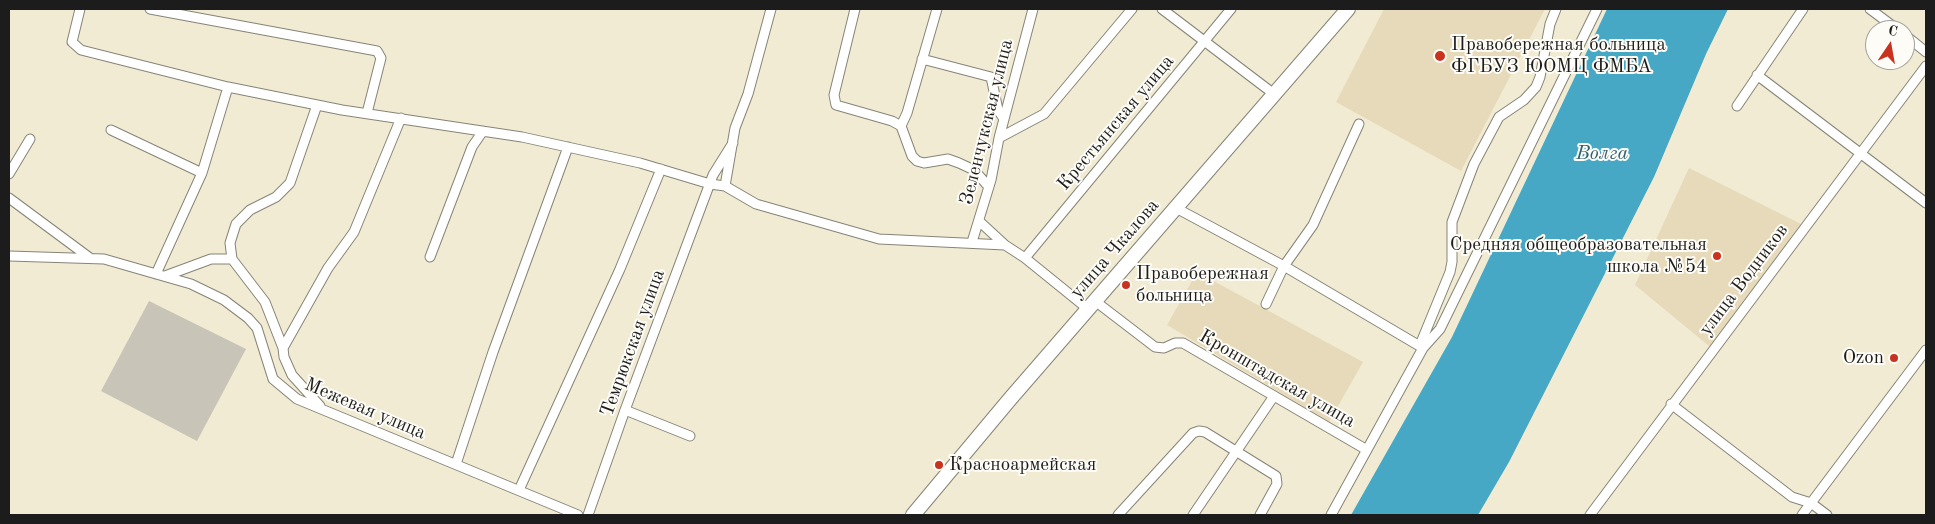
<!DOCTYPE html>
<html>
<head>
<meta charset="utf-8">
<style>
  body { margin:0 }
  #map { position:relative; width:1935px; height:524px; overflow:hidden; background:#f1ebd3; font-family:"Old Standard TT",serif }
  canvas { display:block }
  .frame { position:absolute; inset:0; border:10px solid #1c1c1c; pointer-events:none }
  .north { position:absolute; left:1865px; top:20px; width:50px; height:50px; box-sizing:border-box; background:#fdfcf7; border:1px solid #a3a29f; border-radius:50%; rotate:12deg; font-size:14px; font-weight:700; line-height:20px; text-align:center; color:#1c1c1c }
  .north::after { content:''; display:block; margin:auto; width:18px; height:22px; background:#c8321e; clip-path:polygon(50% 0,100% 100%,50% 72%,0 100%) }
</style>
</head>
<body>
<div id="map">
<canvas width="1935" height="524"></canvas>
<div class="frame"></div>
<div class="north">С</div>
</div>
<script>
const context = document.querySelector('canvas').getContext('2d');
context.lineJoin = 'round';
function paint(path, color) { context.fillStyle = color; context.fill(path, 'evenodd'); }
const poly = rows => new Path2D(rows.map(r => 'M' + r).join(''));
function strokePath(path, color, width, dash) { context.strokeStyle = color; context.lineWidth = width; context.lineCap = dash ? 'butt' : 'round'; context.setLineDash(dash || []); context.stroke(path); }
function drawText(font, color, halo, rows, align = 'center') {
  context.font = font + ' "Old Standard TT",serif'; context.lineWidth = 4; context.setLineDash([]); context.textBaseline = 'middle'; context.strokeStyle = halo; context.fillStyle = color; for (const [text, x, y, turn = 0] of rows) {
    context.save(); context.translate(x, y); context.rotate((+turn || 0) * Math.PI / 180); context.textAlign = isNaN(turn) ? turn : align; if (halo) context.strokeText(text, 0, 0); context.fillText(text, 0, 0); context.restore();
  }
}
paint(poly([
  [1384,9,1545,9,1461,171,1336,102],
  [1689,168,1807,227,1715,351,1635,285],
  [1197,272,1363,362,1329,422,1167,325]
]), '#e7daba');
paint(poly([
  [149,301,246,349,197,441,101,391]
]), '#c8c4b8');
paint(poly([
  [1607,9,1728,9,1706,54,1654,177,1509,462,1478,515,1351,515,1452,337]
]), '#46a8c5');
const street = poly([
  [80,9,72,42,81,50,228,87,342,110,522,137,640,163,710,184,725,186,756,204,879,239,1005,245,1025,258,1088,309],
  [150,9,377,51,381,58,367,113],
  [855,9,834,95,836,105,892,121,901,126,912,156,917,161,924,163,948,159,959,163,974,170,989,187],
  [1162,9,1274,94],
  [1870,9,1898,30],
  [1905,35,1926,52],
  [922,59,991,77,998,110,1004,119],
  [1757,75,1926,203],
  [1737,106,1803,9],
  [901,126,907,113,937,9],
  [111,130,202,173],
  [999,138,1044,114,1132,9],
  [9,174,30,139],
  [725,186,735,128,748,94,771,9],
  [9,198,90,258],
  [1176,208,1284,266,1423,348],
  [979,221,1005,245],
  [972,242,991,180,999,138,1033,9],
  [9,256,104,259,191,284,224,300,248,318,257,328,273,379,297,399,578,515],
  [430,257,472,147,483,131],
  [1025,258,1231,9],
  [232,259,265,302,283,348],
  [156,274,202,173,228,87],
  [165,276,211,259,232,259,230,243,236,224,250,210,276,197,290,183,317,105],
  [1095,301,1155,347,1164,348,1175,343,1183,343,1367,450],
  [1266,304,1284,266,1313,225,1359,124],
  [1420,345,1450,272,1452,262,1452,222,1474,164,1499,117,1524,100,1536,87,1540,77,1550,24,1556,9],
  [1671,404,1792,497,1811,503,1827,515],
  [320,406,292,375,284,357,283,348,328,268,354,232,401,118],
  [625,410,690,436],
  [456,464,493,352,568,147],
  [519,490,620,269,661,169],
  [588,515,625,410,713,175,733,143],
  [1118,515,1193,433,1199,431,1205,432,1276,476,1277,484,1260,515],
  [1193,515,1274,396],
  [1331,515,1423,348,1440,329,1597,9],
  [1590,515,1926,66],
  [1802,515,1926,350]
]);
const primary = poly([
  [913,515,1010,399,1348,9]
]);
strokePath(street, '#868478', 11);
strokePath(primary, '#868478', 16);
strokePath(street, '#fff', 9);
strokePath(primary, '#fff', 14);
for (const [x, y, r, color] of [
  [1440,56,6,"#c8321e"],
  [1717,256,5,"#c8321e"],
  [1126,285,5,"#c8321e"],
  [1894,358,5,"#c8321e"],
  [939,465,5,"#c8321e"]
]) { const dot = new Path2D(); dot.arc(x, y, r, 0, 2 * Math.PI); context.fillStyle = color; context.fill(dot); strokePath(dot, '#fdfcf7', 2); }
drawText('19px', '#1c1c1c', '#fdfcf7', [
  ["Правобережная больница",1451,45],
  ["ФГБУЗ ЮОМЦ ФМБА",1451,67],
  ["Средняя общеобразовательная",1707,245,"right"],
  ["школа №54",1707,267,"right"],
  ["Правобережная",1136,274],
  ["больница",1136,296],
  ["Ozon",1884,358,"right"],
  ["Красноармейская",949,465]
], 'left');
drawText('19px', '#1c1c1c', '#fdfcf7', [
  ["Зеленчукская улица",987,122,-76],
  ["Крестьянская улица",1116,123,-50],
  ["улица Чкалова",1115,249,-49],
  ["улица Водников",1744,280,-53],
  ["Темрюкская улица",633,343,-70],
  ["Кронштадская улица",1277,379,30],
  ["Межевая улица",365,409,23]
]);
drawText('italic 20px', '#316270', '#fdfcf7', [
  ["Волга",1602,154]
]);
</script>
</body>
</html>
